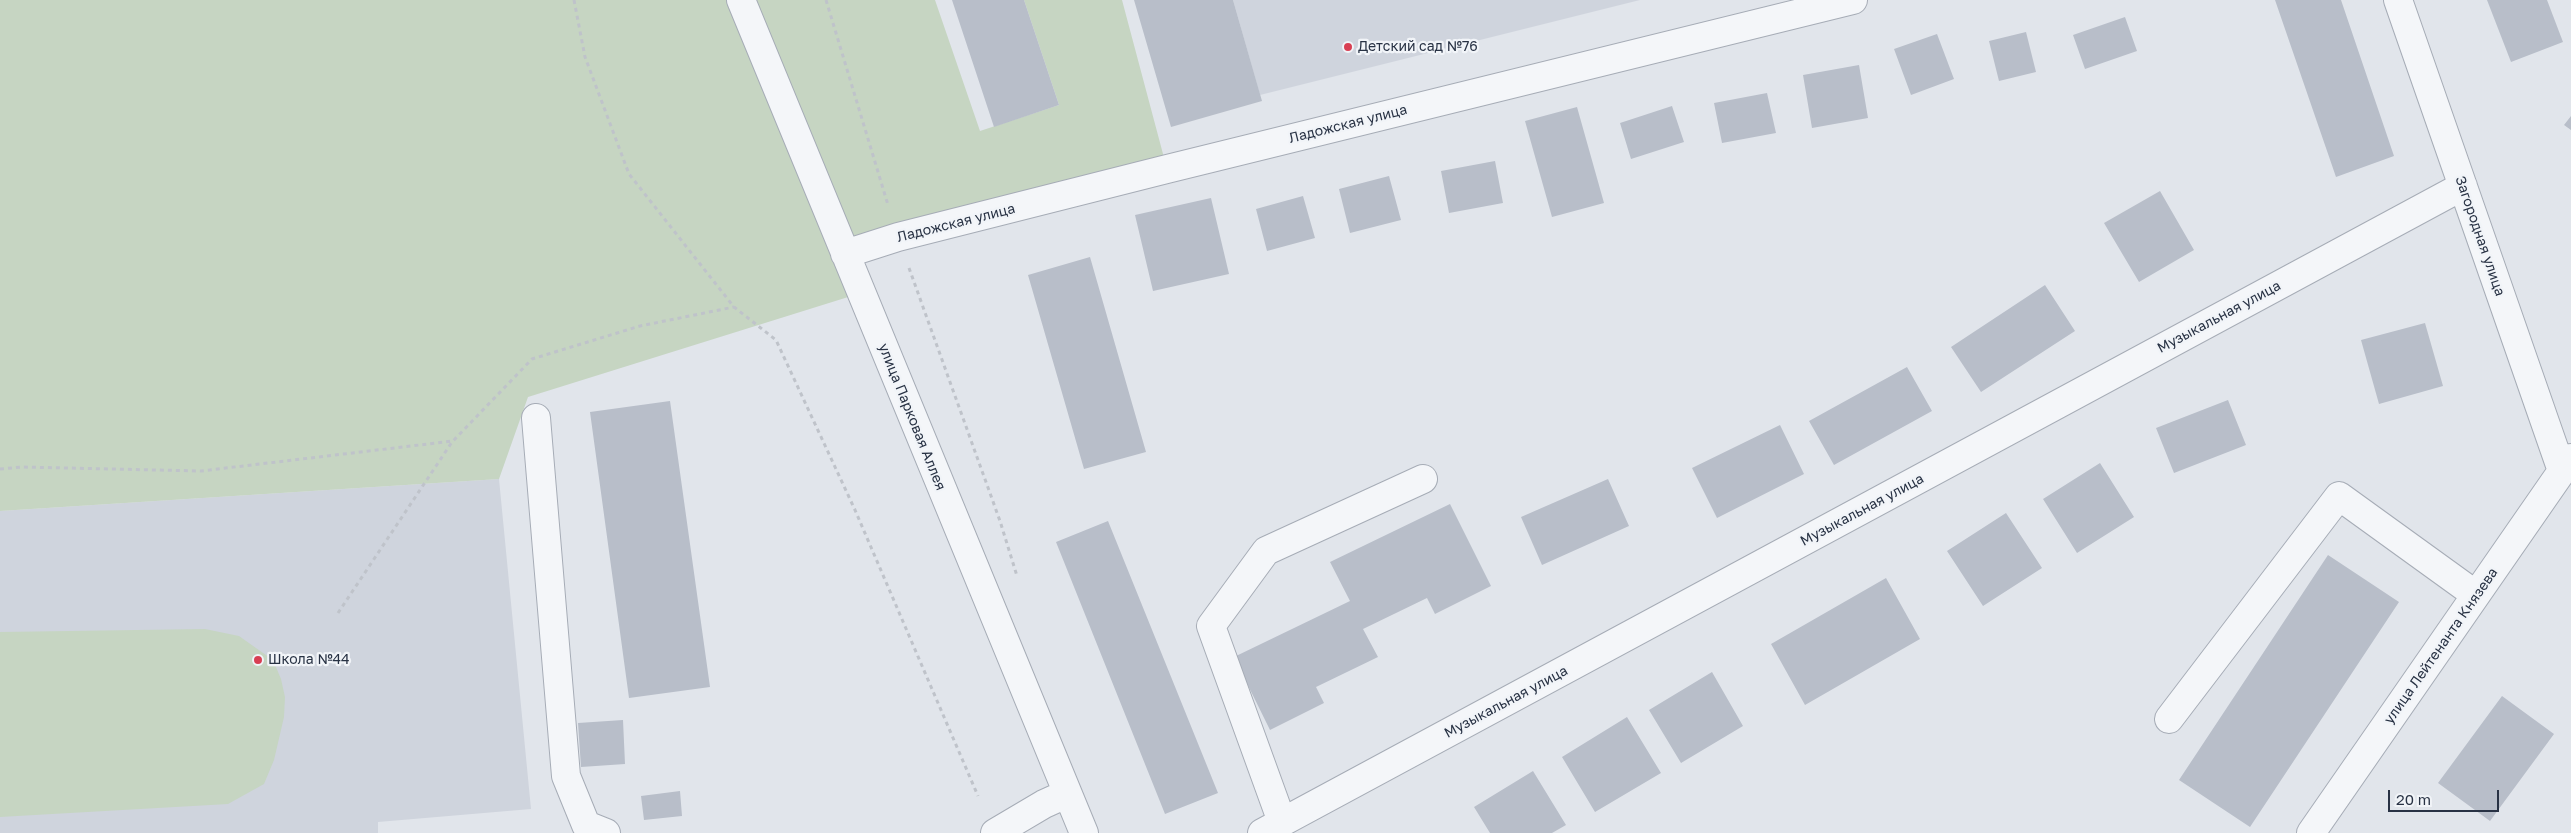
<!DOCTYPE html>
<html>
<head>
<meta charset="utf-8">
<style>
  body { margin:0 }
  #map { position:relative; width:2571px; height:833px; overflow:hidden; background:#e1e5eb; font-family:"Golos Text",sans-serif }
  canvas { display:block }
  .scale { position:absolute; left:2388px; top:790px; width:111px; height:22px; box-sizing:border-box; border:2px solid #283244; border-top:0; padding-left:6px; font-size:15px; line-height:18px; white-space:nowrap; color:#283244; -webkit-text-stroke:4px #f1f4f8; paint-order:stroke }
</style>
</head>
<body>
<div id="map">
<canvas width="2571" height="833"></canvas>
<div class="scale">20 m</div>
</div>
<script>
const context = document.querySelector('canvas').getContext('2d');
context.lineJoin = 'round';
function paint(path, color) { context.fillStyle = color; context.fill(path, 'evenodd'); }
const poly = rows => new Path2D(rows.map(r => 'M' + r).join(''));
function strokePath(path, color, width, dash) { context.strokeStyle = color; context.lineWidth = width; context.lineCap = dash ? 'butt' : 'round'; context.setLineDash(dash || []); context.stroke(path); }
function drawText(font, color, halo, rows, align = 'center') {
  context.font = font + ' "Golos Text",sans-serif'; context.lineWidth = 4.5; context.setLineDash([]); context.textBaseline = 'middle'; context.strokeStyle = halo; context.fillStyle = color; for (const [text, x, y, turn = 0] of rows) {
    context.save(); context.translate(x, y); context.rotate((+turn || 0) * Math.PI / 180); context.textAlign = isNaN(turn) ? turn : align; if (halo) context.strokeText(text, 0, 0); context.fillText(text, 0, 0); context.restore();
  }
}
paint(poly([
  [1233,0,1640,0,1260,95],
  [499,479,531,809,378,822,378,833,0,833,0,511]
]), '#cfd4dd');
paint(poly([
  [0,0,935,0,980,131,1059,105,1024,0,1122,0,1167,169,846,254,861,293,528,397,499,479,0,511],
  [205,629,239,636,273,660,281,679,285,697,284,717,274,760,264,784,228,804,0,817,0,632]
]), '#c6d5c2');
paint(poly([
  [952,0,1024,0,1059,105,994,127],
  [1134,0,1233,0,1262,101,1171,127],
  [2275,0,2341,0,2394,156,2336,177],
  [2487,0,2547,0,2563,42,2511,62],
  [2125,17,2137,51,2085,69,2073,35],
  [2026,32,2036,72,1999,81,1989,41],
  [1937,34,1954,79,1911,95,1894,49],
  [1859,65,1868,118,1812,128,1803,75],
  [1767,93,1776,133,1722,143,1714,103],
  [1672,106,1684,142,1631,159,1620,123],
  [1577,107,1604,203,1552,217,1525,121],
  [2571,116,2571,130,2564,125],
  [1495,161,1503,203,1449,213,1441,171],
  [1389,176,1401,220,1350,233,1339,189],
  [2160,191,2194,250,2139,282,2104,223],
  [1303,196,1315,238,1267,251,1256,209],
  [1211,198,1229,274,1153,291,1135,215],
  [1090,257,1146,452,1084,469,1028,275],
  [2045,285,2075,331,1981,392,1951,347],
  [2425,323,2443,386,2379,404,2361,340],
  [1907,367,1932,411,1834,465,1809,421],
  [2228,400,2246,445,2174,473,2156,428],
  [670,401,710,687,629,698,590,412],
  [1780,425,1804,474,1717,518,1692,468],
  [2100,463,2134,517,2077,553,2043,499],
  [1608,479,1629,526,1542,565,1521,517],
  [1450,504,1491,586,1435,614,1427,598,1363,629,1378,657,1316,687,1324,703,1270,730,1234,657,1350,601,1330,562],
  [2006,513,2042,568,1983,606,1947,551],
  [1108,521,1218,793,1165,814,1056,542],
  [2328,555,2399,602,2250,827,2179,780],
  [1886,578,1920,639,1805,705,1771,644],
  [1712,672,1743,726,1681,763,1649,710],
  [2502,696,2554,734,2490,821,2438,783],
  [1627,717,1661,773,1595,812,1562,757],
  [623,720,625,764,581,767,578,723],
  [1533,771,1566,825,1552,833,1490,833,1474,807],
  [680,791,682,816,644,820,641,796]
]), '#b8bec9');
const minor = poly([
  [741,0,1084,833],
  [2398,0,2562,471],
  [845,254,898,237,1167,169,1853,0],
  [536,418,566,776,586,825,606,833],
  [2169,719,2339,496,2476,595],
  [1282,822,1211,626,1266,551,1423,479],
  [995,833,1044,804,1066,794],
  [1262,833,2463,186],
  [2311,833,2571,458]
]);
strokePath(minor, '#a6acb6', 30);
strokePath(poly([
  [574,0,585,57,629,174,734,307,776,340,855,510,978,796],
  [826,0,888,205],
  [909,268,1000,521,1017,576],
  [0,469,22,467,201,471,453,441,532,359,640,326,734,307],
  [338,613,452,442]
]), '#bfc3ca', 3, [4, 4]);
strokePath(minor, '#f4f6f9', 28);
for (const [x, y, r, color] of [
  [1348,47,5,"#d83f53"],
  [258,660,5,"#d83f53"]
]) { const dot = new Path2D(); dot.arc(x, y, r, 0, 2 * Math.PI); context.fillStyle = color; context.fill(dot); strokePath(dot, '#f1f4f8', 2); }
drawText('14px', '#283244', '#f1f4f8', [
  ["Детский сад №76",1358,47],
  ["Школа №44",268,660]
], 'left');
drawText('14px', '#283244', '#f1f4f8', [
  ["Ладожская улица",1348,124,-14],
  ["Ладожская улица",956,223,-14],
  ["Загородная улица",2480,236,71],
  ["Музыкальная улица",2219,317,-28],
  ["улица Парковая Аллея",912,417,68],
  ["Музыкальная улица",1862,510,-28],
  ["улица Лейтенанта Князева",2441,646,-55],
  ["Музыкальная улица",1506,702,-28]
]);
</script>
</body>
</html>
